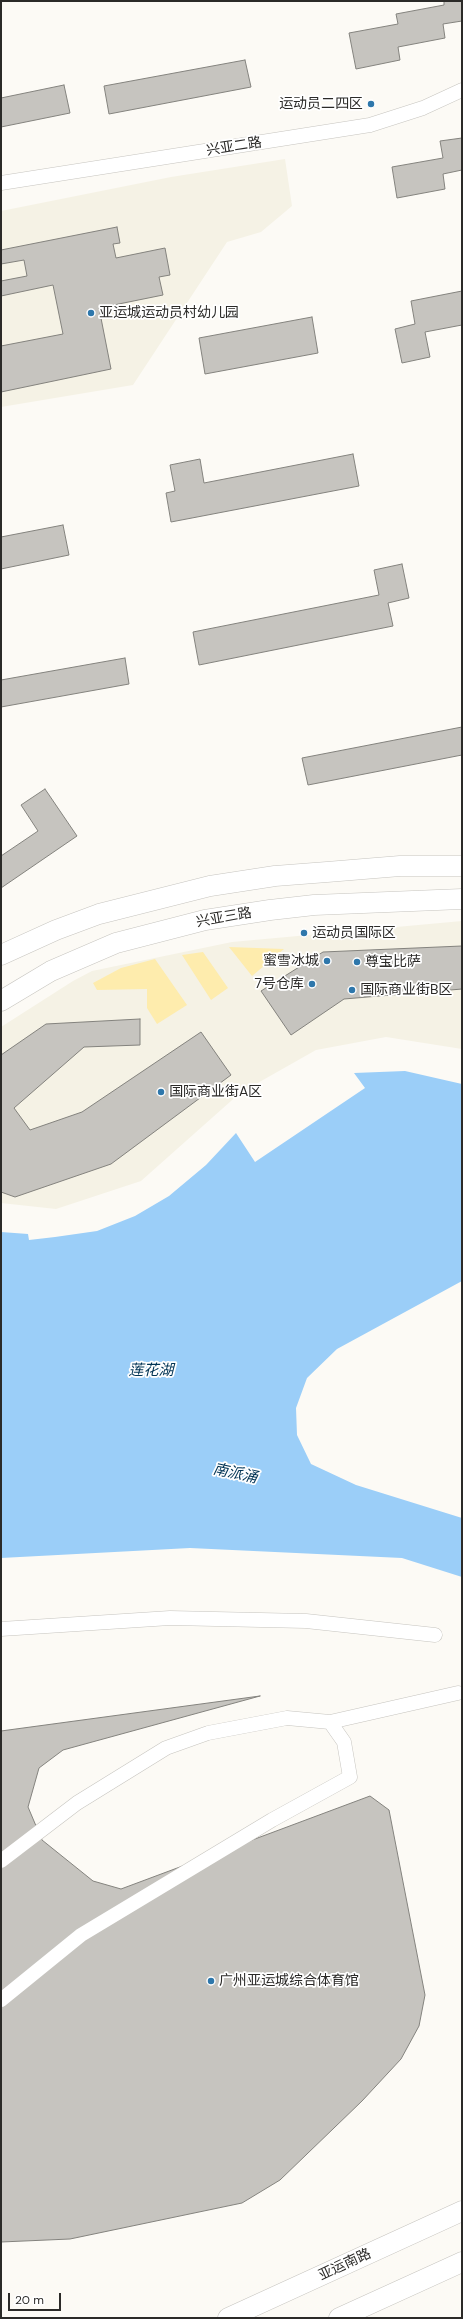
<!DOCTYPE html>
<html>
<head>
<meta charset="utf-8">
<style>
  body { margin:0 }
  #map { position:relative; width:463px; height:2319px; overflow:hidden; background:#fcfaf5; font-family:"DM Sans",sans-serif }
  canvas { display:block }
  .frame { position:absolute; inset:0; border:2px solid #2b2a28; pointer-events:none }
  .scale { position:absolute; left:8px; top:2293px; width:53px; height:18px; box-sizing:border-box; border:2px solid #2b2a28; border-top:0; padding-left:5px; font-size:12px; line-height:14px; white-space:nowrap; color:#2b2a28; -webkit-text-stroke:3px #fff; paint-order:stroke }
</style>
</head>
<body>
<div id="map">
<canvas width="463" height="2319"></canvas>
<div class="frame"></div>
<div class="scale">20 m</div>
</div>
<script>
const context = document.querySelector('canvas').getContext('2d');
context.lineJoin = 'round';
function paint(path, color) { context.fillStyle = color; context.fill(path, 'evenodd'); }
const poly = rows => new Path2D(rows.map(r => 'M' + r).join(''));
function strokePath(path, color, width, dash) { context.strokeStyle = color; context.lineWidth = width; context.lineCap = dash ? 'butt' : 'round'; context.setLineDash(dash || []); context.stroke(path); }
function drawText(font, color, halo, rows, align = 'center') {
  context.font = font + ' "DM Sans","Noto Sans SC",sans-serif'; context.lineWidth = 3.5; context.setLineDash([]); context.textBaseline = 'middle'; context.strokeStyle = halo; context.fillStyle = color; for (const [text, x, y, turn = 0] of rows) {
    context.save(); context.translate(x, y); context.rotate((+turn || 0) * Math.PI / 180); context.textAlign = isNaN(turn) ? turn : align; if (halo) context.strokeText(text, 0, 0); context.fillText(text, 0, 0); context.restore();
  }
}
paint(poly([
  [285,159,292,206,261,232,227,242,133,385,1,407,1,211,171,177],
  [462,921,462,1049,386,1037,316,1050,240,1093,141,1181,56,1209,1,1203,1,1027,73,981,92,971,232,942]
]), '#f5f2e5');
paint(poly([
  [229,947,284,949,252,976],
  [203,952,228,988,211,1000,182,955],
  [155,959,187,1005,157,1024,147,1008,147,989,97,990,93,983,121,968]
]), '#feecad');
paint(poly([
  [405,1071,462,1084,462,1281,337,1349,307,1378,296,1408,297,1435,311,1464,356,1485,462,1518,462,1577,402,1558,190,1548,1,1558,1,1232,28,1234,29,1240,55,1237,97,1231,135,1216,169,1196,206,1165,236,1133,255,1162,365,1088,354,1073]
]), '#9bcef8');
const building = poly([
  [444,1,462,1,462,21,443,24,445,38,398,47,400,60,356,69,349,33,398,24,396,14,444,5,444,1],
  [245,60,251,87,109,114,104,86,245,60],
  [64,85,70,113,1,127,1,98,64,85],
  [462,138,462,170,443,174,445,189,397,198,392,167,443,158,440,141,462,138],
  [117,227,120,243,113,244,116,258,165,248,170,275,159,277,163,295,99,308,111,369,1,392,1,346,63,334,53,285,1,296,1,281,27,276,24,260,1,264,1,250,117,227],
  [462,291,462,325,425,332,430,357,402,363,395,329,415,324,411,301,462,291],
  [312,317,318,353,205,374,199,338,312,317],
  [353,454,359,486,171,522,166,493,175,491,170,465,200,459,204,483,353,454],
  [63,525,69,555,1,569,1,537,63,525],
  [402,564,409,598,388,603,393,626,199,665,193,632,379,595,374,570,402,564],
  [125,658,129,684,1,707,1,680,125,658],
  [462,727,462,755,308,785,302,758,462,727],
  [45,789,77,836,1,888,1,856,38,831,21,805,45,789],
  [462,946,462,989,344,999,291,1035,261,991,323,952,462,946],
  [140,1019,140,1045,84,1047,14,1108,30,1130,82,1112,201,1032,231,1075,111,1164,15,1197,1,1192,1,1055,46,1024,140,1019],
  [260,1696,63,1750,39,1768,28,1807,42,1840,93,1881,121,1889,370,1796,389,1810,425,1995,419,2026,401,2059,362,2101,280,2180,242,2203,70,2239,1,2242,1,1731,260,1696]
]);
paint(building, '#c6c4bf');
strokePath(building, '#84837e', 1);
const street = poly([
  [1,183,370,125,423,108,462,90],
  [1,1629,170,1618,306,1621,435,1635],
  [330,1722,458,1693],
  [1,1861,77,1803,166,1748,208,1733,287,1718,330,1722,344,1742,350,1777,272,1820,81,1935,1,2000]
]);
const secondary = poly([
  [1,955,56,930,99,914,210,886,275,876,327,872,400,866,462,866],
  [1,1001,51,971,116,943,205,920,270,910,314,905,462,899],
  [228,2318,462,2211],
  [339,2318,462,2262]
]);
strokePath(street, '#c6c4bf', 15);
strokePath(secondary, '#c6c4bf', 21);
strokePath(street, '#fff', 14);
strokePath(secondary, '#fff', 20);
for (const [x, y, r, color] of [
  [371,104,4,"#2e77ab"],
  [91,313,4,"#2e77ab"],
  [304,933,4,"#2e77ab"],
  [327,961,4,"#2e77ab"],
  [357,962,4,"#2e77ab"],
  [312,984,4,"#2e77ab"],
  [352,990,4,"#2e77ab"],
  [161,1092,4,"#2e77ab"],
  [211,1981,4,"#2e77ab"]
]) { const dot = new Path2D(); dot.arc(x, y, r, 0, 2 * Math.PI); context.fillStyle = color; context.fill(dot); strokePath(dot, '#fff', 1.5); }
drawText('14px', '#2b2a28', '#fff', [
  ["运动员二四区",363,104,"right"],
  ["亚运城运动员村幼儿园",99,313],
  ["运动员国际区",312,933],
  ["蜜雪冰城",319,961,"right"],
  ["尊宝比萨",365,962],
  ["7号仓库",304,984,"right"],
  ["国际商业街B区",360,990],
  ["国际商业街A区",169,1092],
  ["广州亚运城综合体育馆",219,1981]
], 'left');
drawText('14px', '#2b2a28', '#fff', [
  ["兴亚二路",234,147,-9],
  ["兴亚三路",224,918,-10],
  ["亚运南路",345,2265,-25]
]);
drawText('italic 15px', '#003354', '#fff', [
  ["莲花湖",151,1371],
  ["南派涌",235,1474,12]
]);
</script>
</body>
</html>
